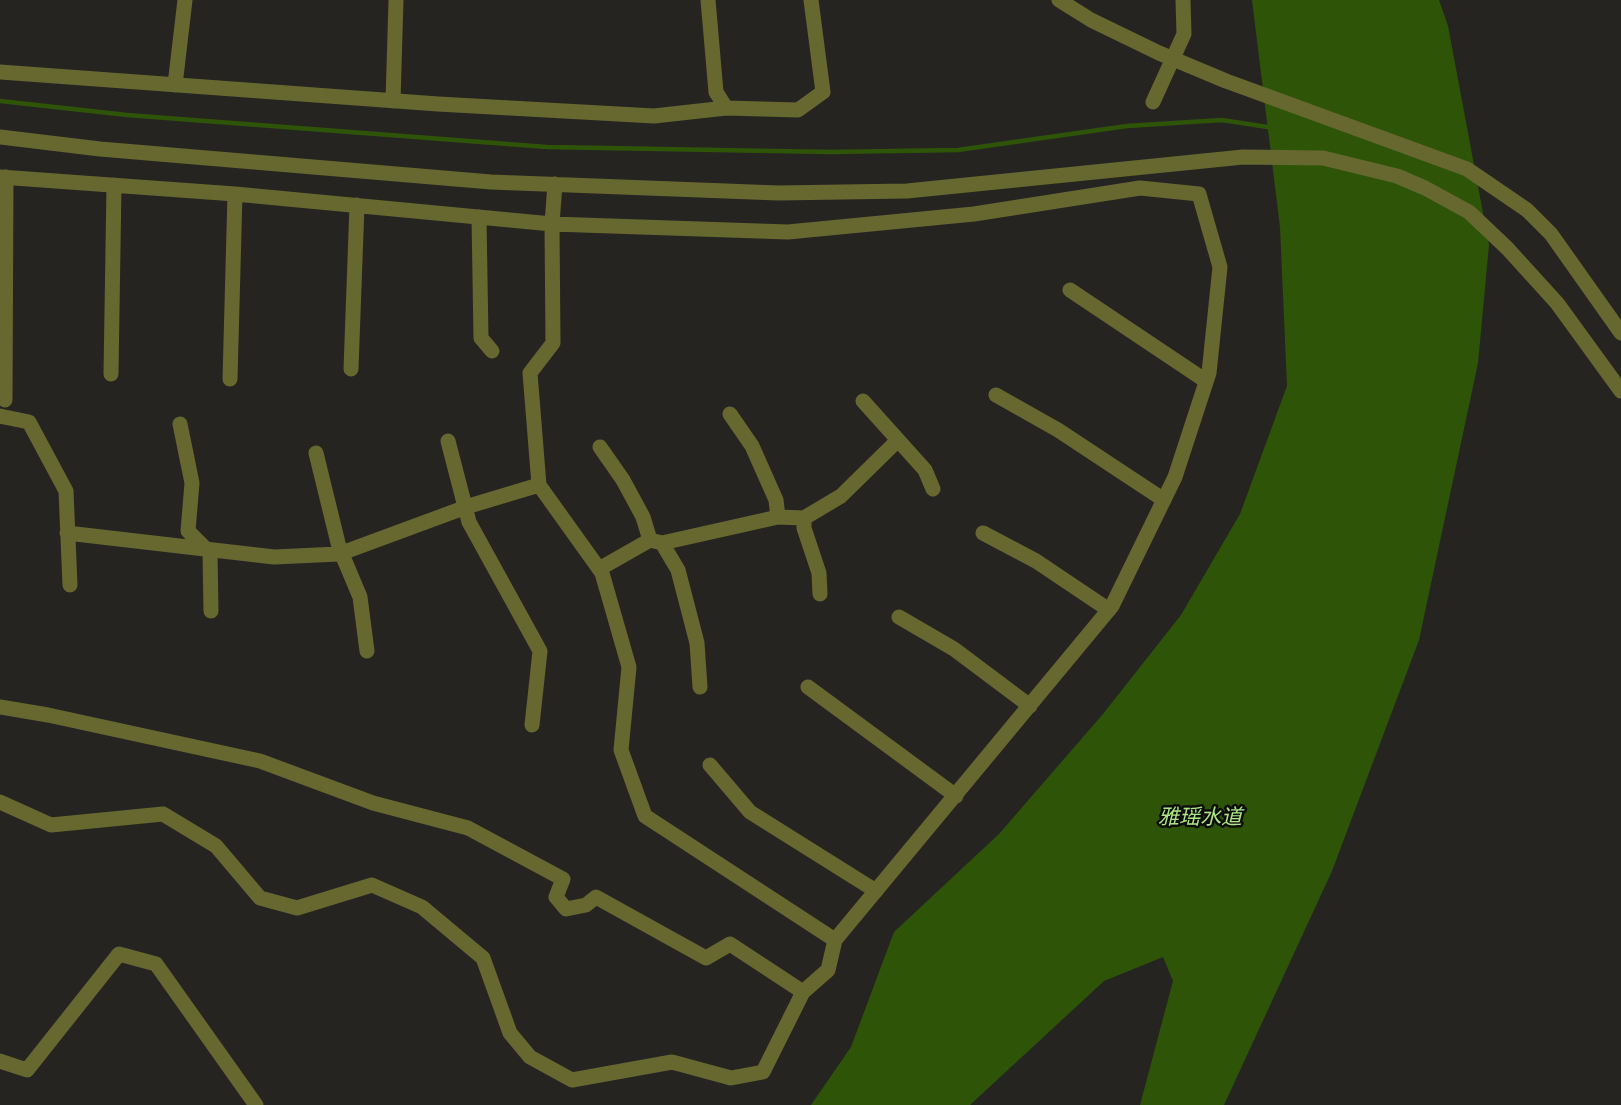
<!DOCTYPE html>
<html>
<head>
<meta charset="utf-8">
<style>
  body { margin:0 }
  canvas { display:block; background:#252421 }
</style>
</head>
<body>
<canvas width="1621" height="1105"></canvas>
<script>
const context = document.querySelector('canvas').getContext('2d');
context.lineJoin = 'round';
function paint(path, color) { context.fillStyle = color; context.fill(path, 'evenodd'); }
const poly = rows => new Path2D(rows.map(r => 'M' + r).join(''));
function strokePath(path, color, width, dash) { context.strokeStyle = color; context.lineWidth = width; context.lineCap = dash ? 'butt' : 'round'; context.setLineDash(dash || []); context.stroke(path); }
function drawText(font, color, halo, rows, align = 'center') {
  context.font = font + ' "Fira Sans Condensed","Noto Sans SC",sans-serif'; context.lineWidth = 5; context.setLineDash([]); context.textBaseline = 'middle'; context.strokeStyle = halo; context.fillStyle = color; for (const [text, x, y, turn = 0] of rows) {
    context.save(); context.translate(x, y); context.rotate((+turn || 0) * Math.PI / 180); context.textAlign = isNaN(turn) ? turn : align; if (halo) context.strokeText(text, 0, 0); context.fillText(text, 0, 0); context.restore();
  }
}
paint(poly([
  [1252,0,1439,0,1448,26,1489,245,1478,363,1419,640,1332,871,1224,1105,1140,1105,1173,981,1163,957,1104,981,970,1105,811,1105,851,1047,894,932,999,834,1103,714,1181,615,1240,514,1287,386,1280,227]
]), '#2e5408');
strokePath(poly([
  [0,101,127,115,547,147,831,152,958,150,1127,126,1222,120,1274,128]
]), '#2e5408', 4.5);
strokePath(poly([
  [708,0,716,92,726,108,798,110,823,92,811,0],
  [0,72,438,104,654,116,726,108],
  [175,85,185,0],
  [393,101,396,0],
  [1153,102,1184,34,1183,0],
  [0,137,100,149,491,182,778,193,907,191,1243,157,1323,158,1397,176,1425,188,1469,212,1507,248,1557,303,1621,391],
  [0,177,235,194,552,224,788,232,974,214,1140,188,1199,194,1220,267,1209,373,1175,477,1112,606,835,940,828,970,803,992,763,1072,731,1078,672,1062,572,1080,530,1057,510,1033,483,958,422,907,372,885,297,908,260,898,216,846,163,814,51,825,0,802],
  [555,184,552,224,553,343,530,373,539,485,602,573,629,667,621,750,645,816,835,940],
  [479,217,481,338,492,351],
  [1070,290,1206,381],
  [351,369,357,205],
  [111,374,114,185],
  [230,379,235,194],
  [996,395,1058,430,1164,500],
  [5,400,6,177],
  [863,401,925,470,933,489],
  [730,414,752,446,776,500,778,517],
  [0,416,29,422,66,491,70,585],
  [180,424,192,483,188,531,210,553,211,611],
  [448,441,469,522,540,651,532,725],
  [600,447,623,480,643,517,650,540],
  [316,453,339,547,360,597,367,651],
  [804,518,804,528,819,573,820,594],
  [67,533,274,557,339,554,469,506,539,485],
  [983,533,1036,561,1109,610],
  [662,543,678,570,697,643,700,687],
  [599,569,650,540,662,543,778,517,804,518,841,496,898,440],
  [899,617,954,649,1030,706],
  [808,687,956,796],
  [0,707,48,715,260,761,373,803,468,828,563,879,556,897,566,909,586,905,596,897,706,958,730,944,803,992],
  [710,765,750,812,876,891],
  [0,1061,27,1070,119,954,156,964,256,1105]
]), '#676730', 15);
strokePath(poly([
  [1059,0,1091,20,1159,53,1226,81,1467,169,1527,210,1551,234,1621,333]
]), '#676730', 15);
drawText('italic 21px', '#aee787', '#0d0d0c', [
  ["雅瑶水道",1200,818]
]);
</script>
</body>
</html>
